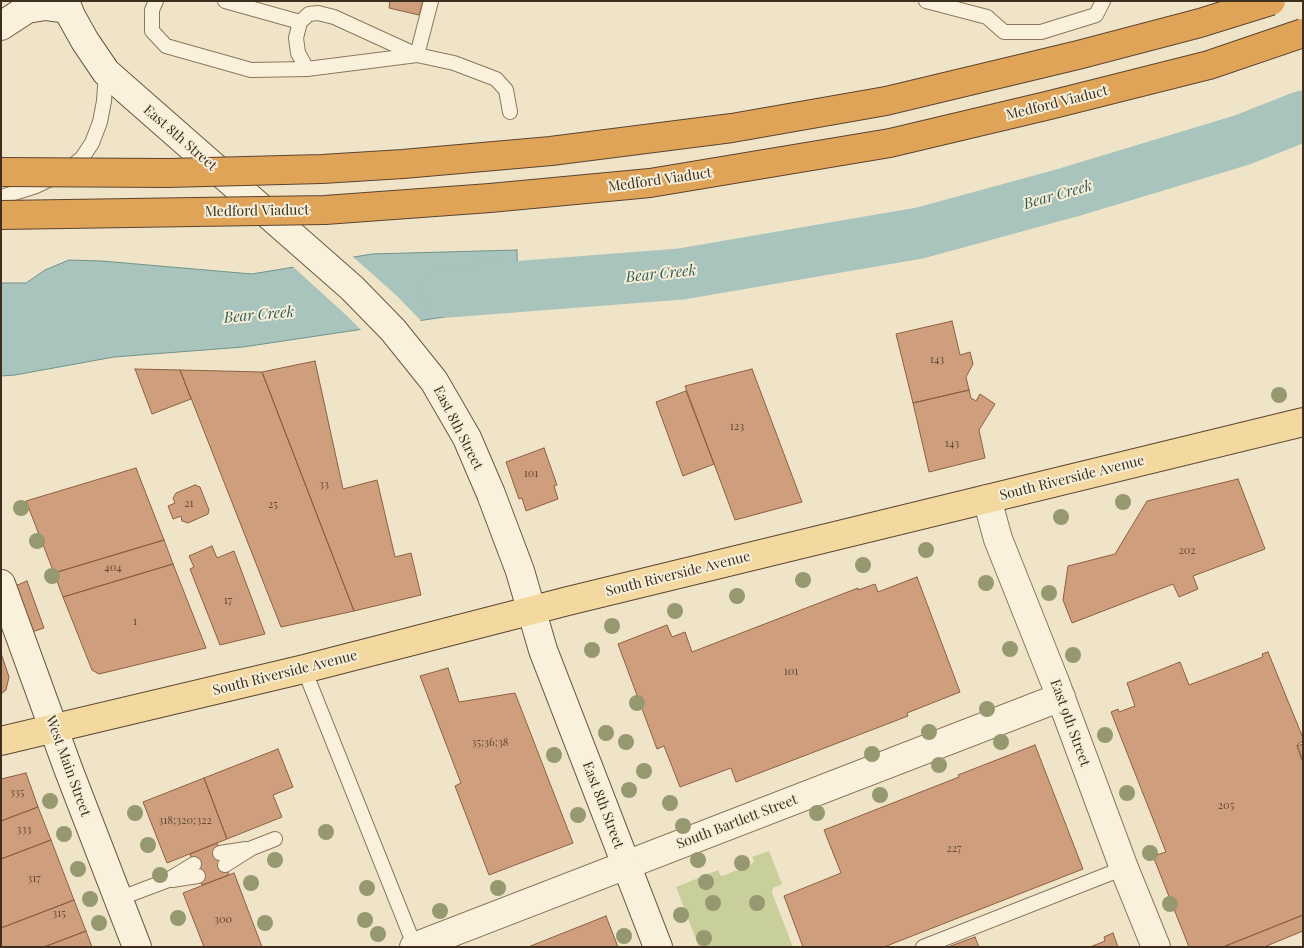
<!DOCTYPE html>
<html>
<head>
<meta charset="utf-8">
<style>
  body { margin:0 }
  #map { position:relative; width:1304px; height:948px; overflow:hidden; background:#f0e4c8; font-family:"Playfair Display",serif }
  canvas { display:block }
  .frame { position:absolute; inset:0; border:2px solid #3d2e20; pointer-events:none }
</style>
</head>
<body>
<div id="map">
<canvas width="1304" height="948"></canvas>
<div class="frame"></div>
</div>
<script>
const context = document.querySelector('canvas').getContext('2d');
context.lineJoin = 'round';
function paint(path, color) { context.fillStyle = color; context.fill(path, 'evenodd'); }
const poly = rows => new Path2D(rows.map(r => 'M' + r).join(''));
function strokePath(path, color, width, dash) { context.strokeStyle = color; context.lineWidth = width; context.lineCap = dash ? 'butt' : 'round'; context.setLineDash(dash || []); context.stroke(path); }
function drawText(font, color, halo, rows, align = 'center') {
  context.font = font + ' "Playfair Display",serif'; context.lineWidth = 4; context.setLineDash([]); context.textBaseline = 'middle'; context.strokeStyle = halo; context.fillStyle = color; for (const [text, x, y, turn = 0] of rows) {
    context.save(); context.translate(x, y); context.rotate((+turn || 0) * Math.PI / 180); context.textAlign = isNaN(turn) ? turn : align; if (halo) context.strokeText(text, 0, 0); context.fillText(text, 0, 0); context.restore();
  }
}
paint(poly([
  [769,851,782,884,773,888,772,893,793,947,699,947,676,887,718,870,721,876,725,875,752,864,754,861,752,857]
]), '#c9cf9b');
const water = poly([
  [517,250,518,301,491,310,243,347,114,357,15,375,1,376,1,283,26,283,45,270,69,260,102,261,252,274,372,254,517,250]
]);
paint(water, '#a9c4bc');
strokePath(water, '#6f938a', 1);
paint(poly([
  [351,255,397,296,423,323,363,332,346,315,290,264]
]), '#f0e4c8');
strokePath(poly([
  [448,292,681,274,920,233,1070,192,1242,140,1303,116]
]), '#a9c4bc', 51);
const building = poly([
  [390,1,423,1,419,15,389,8,390,1],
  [952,321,960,355,970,352,973,364,966,377,969,390,913,403,896,334,952,321],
  [315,361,343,489,377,480,395,557,411,553,421,595,354,611,262,372,315,361],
  [135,369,180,370,191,399,152,414,135,369],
  [752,369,802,502,735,520,685,386,752,369],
  [180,370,262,372,354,611,281,627,180,370],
  [969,390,971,398,976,401,980,394,995,404,979,430,985,458,929,472,913,403,969,390],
  [686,391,714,464,683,476,656,402,686,391],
  [544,448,557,485,554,486,558,499,526,511,522,498,519,499,506,462,544,448],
  [136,468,164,540,54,573,26,501,136,468],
  [1238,479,1265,549,1193,576,1198,589,1179,597,1173,584,1072,623,1063,600,1068,566,1115,554,1147,501,1238,479],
  [195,485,200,487,209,510,208,514,188,523,182,521,181,516,173,519,168,506,175,503,173,498,176,493,195,485],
  [164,540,173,564,63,597,54,573,164,540],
  [212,546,217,558,234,551,265,634,220,645,190,569,194,567,189,556,212,546],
  [173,564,206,648,99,674,92,670,63,597,173,564],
  [917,577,960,692,907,713,908,716,736,782,731,768,680,787,664,746,657,749,618,644,667,625,672,637,685,632,692,652,858,588,858,590,875,584,878,592,917,577],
  [27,581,44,628,32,632,15,586,27,581],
  [1268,652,1303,738,1303,741,1297,745,1303,761,1303,915,1223,947,1189,947,1153,856,1166,852,1111,712,1118,709,1119,712,1135,706,1127,683,1180,662,1189,685,1263,657,1262,654,1268,652],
  [1,653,9,677,6,690,1,694,1,653],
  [448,668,459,702,515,693,573,843,489,875,455,786,461,783,420,676,448,668],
  [1303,744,1303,760,1302,760,1297,746,1303,744],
  [1035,745,1083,869,884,947,803,947,784,896,841,873,824,830,959,777,958,775,1035,745],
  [278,749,293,787,273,795,282,817,227,839,204,778,278,749],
  [26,773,38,807,1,821,1,779,26,773],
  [204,778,227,839,167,863,143,802,204,778],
  [38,807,51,840,1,859,1,821,38,807],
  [51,840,74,900,1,928,1,859,51,840],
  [217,843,229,875,202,885,190,854,217,843],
  [234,873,262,947,204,947,183,893,234,873],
  [74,900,86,931,44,947,1,947,1,928,74,900],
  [1303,915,1303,931,1264,947,1223,947,1303,915],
  [606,916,618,947,528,947,606,916],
  [86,931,92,947,44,947,86,931],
  [1113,933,1118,947,1090,947,1105,941,1104,937,1113,933],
  [975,937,979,947,948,947,975,937]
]);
paint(building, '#cf9f7d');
strokePath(building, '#8d5f41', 1);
const service = poly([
  [156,1,152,10,152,31,166,46,251,70,307,69,417,55,431,1],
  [225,1,300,22],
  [926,1,987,17,1004,32,1041,32,1096,15,1103,1],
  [307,69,298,53,296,38,300,22,309,14,318,13,334,17,417,55,454,63,496,79,506,90,510,112],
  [1,197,36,186,63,173,82,158,92,143,100,122,104,101,106,72],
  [304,669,415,947],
  [220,853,246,849],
  [225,865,252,848,275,839],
  [172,880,198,876],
  [118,899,166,881,194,864],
  [923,947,1124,868]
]);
const minor = poly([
  [987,499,998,539,1055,682,1124,868,1156,947],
  [414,947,1061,697]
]);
const secondary = poly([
  [65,1,71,16,85,41,106,72,352,288,393,330,434,381,467,438,491,494,520,571,543,650,658,947],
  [1,26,27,9,45,6,67,9],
  [1,584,69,771,137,947]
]);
const primary = poly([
  [1,741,304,669,568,601,1303,422]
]);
strokePath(service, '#8d765c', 16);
strokePath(minor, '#8d765c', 30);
strokePath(secondary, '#6f573f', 30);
strokePath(primary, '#5b4430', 30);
strokePath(service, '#faf1dc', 14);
strokePath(minor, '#faf1dc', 28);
strokePath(secondary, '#faf1dc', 28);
strokePath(primary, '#f3d9a0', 28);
const motorwayBridge = poly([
  [1,172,168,173,322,169,403,164,551,151,732,128,886,101,1078,55,1200,23,1271,1],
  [1,215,325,210,490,198,650,183,890,143,1050,105,1209,65,1303,33]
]);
strokePath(motorwayBridge, '#5b4430', 30, []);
strokePath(motorwayBridge, '#e0a458', 28);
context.fillStyle = '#96986f';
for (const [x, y] of [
  [1279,395],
  [1123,502],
  [21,508],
  [1061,517],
  [37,541],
  [926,550],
  [863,565],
  [52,576],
  [803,580],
  [986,583],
  [1049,593],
  [737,596],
  [675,611],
  [612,626],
  [1010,649],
  [592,650],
  [1073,655],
  [637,703],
  [987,709],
  [929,732],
  [606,733],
  [1105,735],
  [626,742],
  [1001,742],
  [872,754],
  [554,755],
  [939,765],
  [644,771],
  [629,790],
  [1127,793],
  [880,795],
  [50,801],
  [670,803],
  [135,813],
  [817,813],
  [578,815],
  [683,826],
  [326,832],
  [64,834],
  [148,845],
  [1150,853],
  [275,860],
  [698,860],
  [742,863],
  [78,869],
  [160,875],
  [706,882],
  [251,883],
  [367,888],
  [498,888],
  [90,899],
  [713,903],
  [757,903],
  [1170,904],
  [440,911],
  [681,915],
  [178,918],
  [365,920],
  [99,923],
  [265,923],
  [378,934],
  [624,936],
  [704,938]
]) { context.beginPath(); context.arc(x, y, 8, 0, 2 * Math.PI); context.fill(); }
drawText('11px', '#624a37', null, [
  ["143",937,360],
  ["123",737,427],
  ["143",952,444],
  ["101",531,474],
  ["33",324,485],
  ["21",189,504],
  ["25",273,505],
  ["202",1187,551],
  ["404",113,568],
  ["17",228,601],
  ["1",135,622],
  ["101",791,672],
  ["35;36;38",490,743],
  ["335",17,793],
  ["205",1226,806],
  ["318;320;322",185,821],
  ["333",24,830],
  ["227",954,849],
  ["317",34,879],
  ["315",59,914],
  ["300",223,920]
]);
drawText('14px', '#3d2e20', '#f7eed8', [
  ["Medford Viaduct",1057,103,-14],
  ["East 8th Street",180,138,41],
  ["Medford Viaduct",660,180,-8],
  ["Medford Viaduct",257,211,-1],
  ["East 8th Street",458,428,63],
  ["South Riverside Avenue",1072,478,-14],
  ["South Riverside Avenue",678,574,-14],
  ["South Riverside Avenue",285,673,-14],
  ["East 9th Street",1070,723,70],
  ["West Main Street",68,766,70],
  ["East 8th Street",603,805,69],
  ["South Bartlett Street",737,822,-21]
]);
drawText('italic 15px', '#2f5d5a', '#f7eed8', [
  ["Bear Creek",1058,195,-16],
  ["Bear Creek",661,274,-6],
  ["Bear Creek",259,315,-5]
]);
</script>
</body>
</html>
